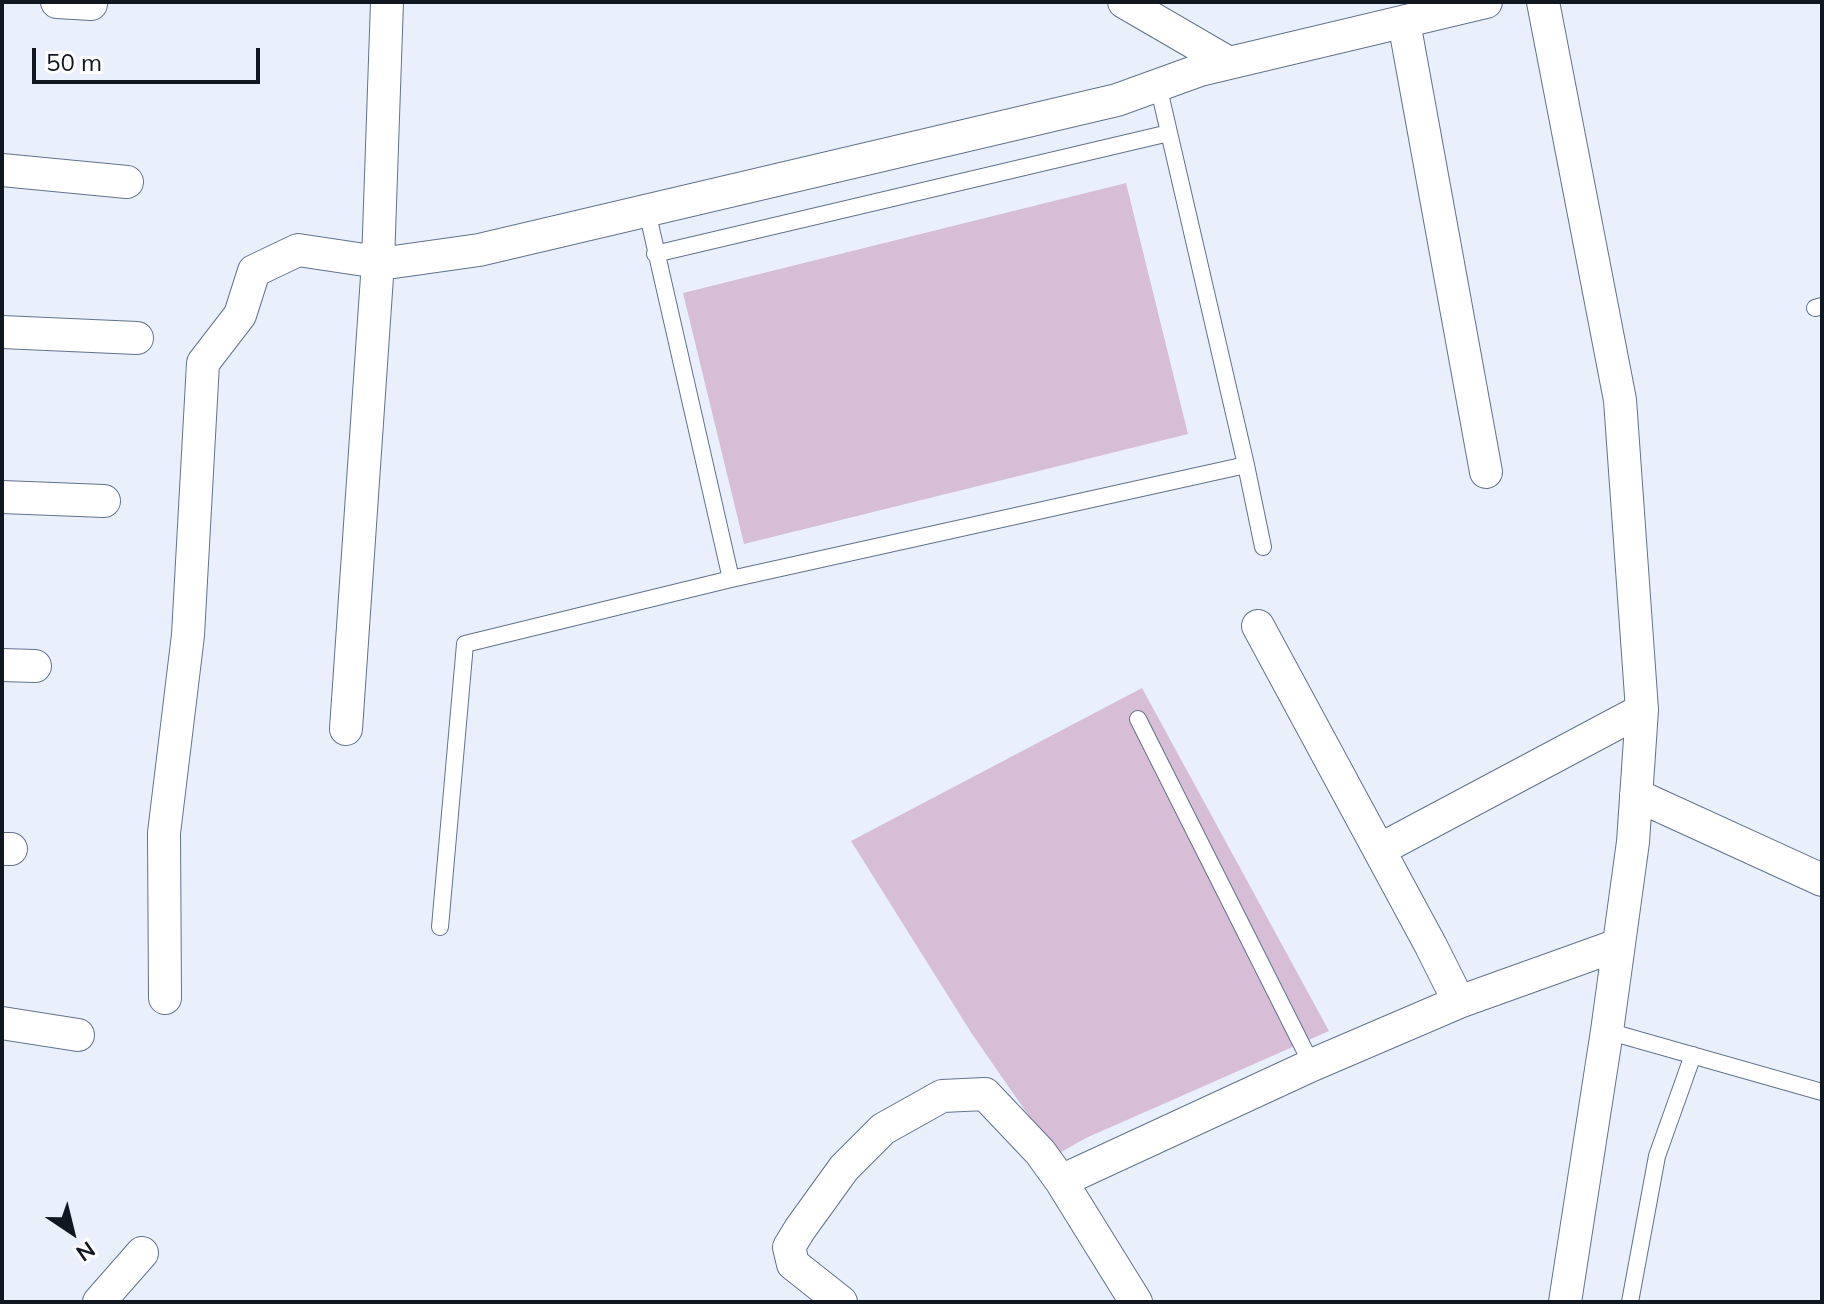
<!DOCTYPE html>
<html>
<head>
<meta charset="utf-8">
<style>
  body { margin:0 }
  #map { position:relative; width:1824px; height:1304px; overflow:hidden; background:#e9f0fc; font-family:Mulish,sans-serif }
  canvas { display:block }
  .frame { position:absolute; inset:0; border:4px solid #111721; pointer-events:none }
  .north { position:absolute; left:32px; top:1192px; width:80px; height:80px; -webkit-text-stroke:6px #fdfdfd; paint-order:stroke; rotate:145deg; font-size:22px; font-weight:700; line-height:32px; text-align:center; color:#111721 }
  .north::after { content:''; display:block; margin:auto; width:28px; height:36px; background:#111721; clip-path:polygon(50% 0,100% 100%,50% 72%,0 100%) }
  .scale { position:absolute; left:32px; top:48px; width:228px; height:36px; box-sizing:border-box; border:4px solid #111721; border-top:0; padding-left:10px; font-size:24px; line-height:28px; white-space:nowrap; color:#111721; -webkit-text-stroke:6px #fdfdfd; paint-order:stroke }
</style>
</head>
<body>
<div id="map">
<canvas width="1824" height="1304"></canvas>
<div class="frame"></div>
<div class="north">N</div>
<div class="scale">50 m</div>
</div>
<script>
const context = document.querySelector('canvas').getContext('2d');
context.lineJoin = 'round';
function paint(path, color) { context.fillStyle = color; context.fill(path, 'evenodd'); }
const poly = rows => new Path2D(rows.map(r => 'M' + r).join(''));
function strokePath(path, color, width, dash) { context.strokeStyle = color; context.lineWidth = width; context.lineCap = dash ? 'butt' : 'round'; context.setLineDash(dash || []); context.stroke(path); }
paint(poly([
  [1126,183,1188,434,744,544,683,293],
  [1142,688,1329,1031,1086,1138,1056,1155,972,1034,851,841]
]), '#d7bed6');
const service = poly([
  [1158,85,1246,465,1263,547],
  [647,211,731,579],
  [655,254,1169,133],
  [1815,308,1822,306],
  [1138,719,1312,1065],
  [440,927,465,644,731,579,1246,465],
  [1607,1031,1822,1092],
  [1630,1302,1657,1156,1693,1055]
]);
const minor = poly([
  [57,2,91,4],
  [1124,2,1229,63],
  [1543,2,1620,400,1642,710,1633,842,1607,1031,1565,1302],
  [1404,22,1486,472],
  [2,170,127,182],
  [2,332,137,338],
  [2,497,104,501],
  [1258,626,1431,946,1459,1002],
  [2,665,35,666],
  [346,729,378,262,387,2],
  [1636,795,1822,880],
  [2,849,11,849],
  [1379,850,1642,710],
  [165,998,164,833,188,635,203,363,240,315,254,271,298,250,378,262,394,262,479,250,1117,100,1200,70,1486,2],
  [2,1023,78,1035],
  [1061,1181,1312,1065,1459,1002,1618,945],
  [99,1302,142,1253],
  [841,1302,793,1264,789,1247,800,1229,844,1168,883,1129,942,1096,985,1094,1040,1152,1061,1181,1136,1302]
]);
strokePath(service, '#62728b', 18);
strokePath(minor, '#62728b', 34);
strokePath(service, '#fff', 16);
strokePath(minor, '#fff', 32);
</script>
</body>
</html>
